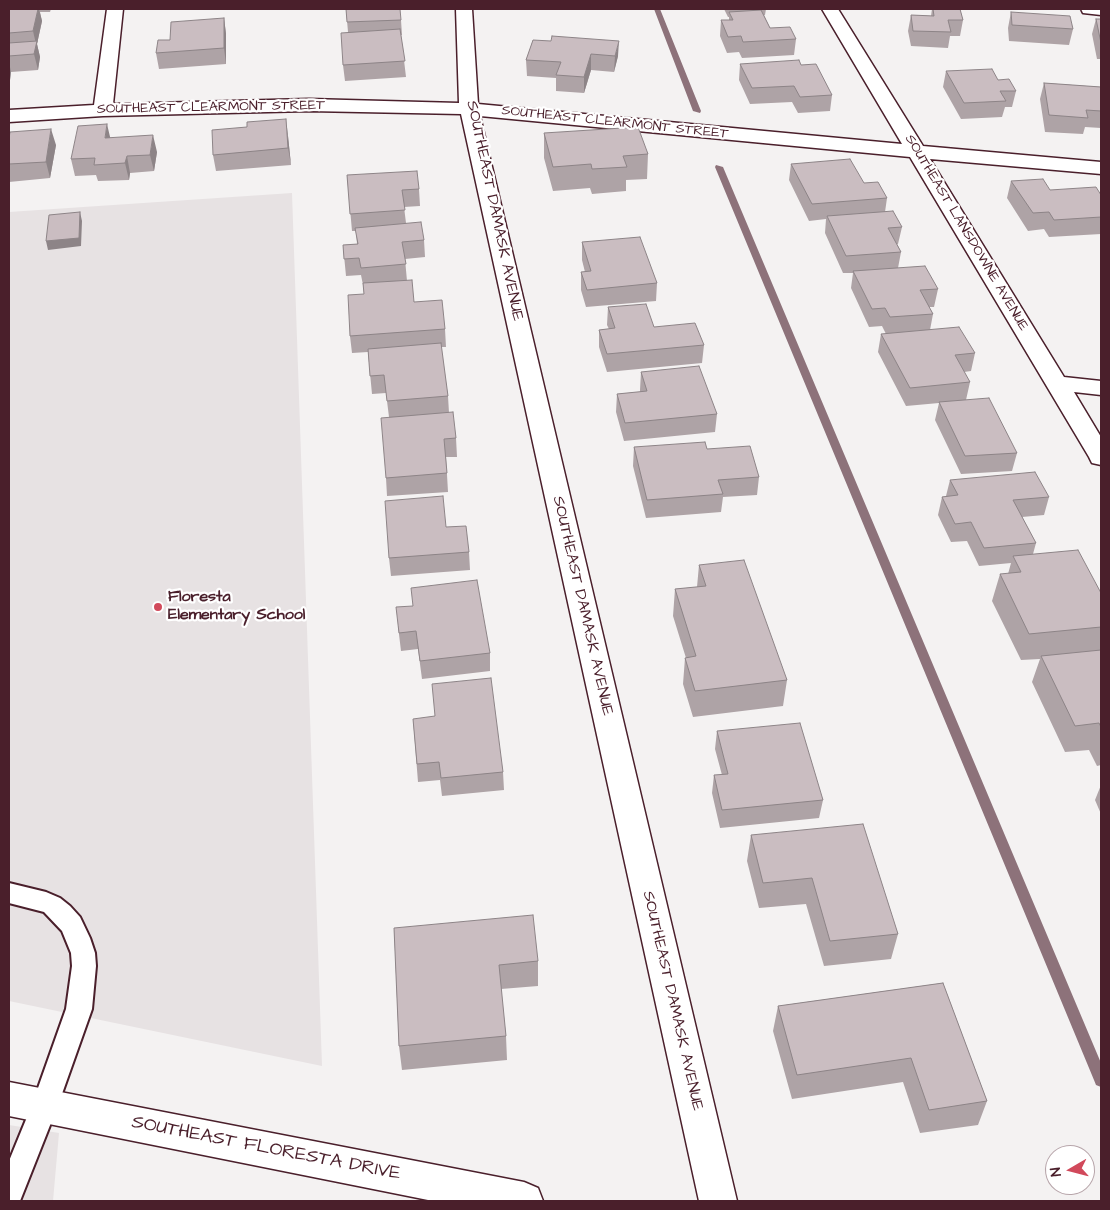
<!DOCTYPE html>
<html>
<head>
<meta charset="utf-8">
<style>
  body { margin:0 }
  #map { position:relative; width:1110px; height:1210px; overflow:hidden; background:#f4f2f2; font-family:"Architects Daughter",sans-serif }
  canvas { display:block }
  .frame { position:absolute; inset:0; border:10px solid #4a1f2b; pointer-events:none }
  .north { position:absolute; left:1045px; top:1145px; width:50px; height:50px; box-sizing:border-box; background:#fff; border:1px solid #b7a5aa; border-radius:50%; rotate:262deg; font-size:14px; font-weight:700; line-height:20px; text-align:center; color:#4a1f2b }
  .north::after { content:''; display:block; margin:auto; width:18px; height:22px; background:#d1495b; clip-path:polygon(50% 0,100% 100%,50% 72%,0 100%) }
</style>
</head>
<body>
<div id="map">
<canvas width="1110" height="1210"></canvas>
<div class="frame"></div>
<div class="north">N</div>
</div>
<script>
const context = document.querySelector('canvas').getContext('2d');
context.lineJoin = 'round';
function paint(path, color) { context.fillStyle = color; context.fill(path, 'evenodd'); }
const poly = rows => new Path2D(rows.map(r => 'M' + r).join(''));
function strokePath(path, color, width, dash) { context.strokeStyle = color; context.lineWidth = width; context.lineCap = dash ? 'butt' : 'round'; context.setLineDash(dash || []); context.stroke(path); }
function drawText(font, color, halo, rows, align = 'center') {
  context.font = font + ' "Architects Daughter",sans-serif'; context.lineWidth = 4.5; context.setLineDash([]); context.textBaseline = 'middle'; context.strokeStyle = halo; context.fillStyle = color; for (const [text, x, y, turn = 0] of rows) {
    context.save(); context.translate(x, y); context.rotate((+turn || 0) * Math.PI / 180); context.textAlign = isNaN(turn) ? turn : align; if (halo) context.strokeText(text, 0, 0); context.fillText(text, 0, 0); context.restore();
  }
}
paint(poly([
  [292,193,322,1066,9,1001,9,212],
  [9,1125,59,1133,53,1201,9,1201]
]), '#e7e2e3');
paint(poly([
  [654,9,660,9,701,111,700,113,693,111,654,9],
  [716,165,723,167,1101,1063,1101,1087,1096,1085,1094,1080,715,167,716,165]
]), '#8d727a');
const lane = poly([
  [9,883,46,892,60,898,70,906,80,917,90,938,95,953,96,966,92,1009,58,1105,20,1201,9,1201,9,1161,32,1105,66,1009,72,966,71,953,62,931,44,912,9,903,9,883]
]);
const street = poly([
  [107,9,123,9,113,104,309,99,459,103,456,9,472,9,478,104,902,144,822,9,838,9,923,146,1101,162,1101,174,930,159,1064,377,1101,381,1101,395,1074,392,1101,437,1101,465,1092,463,1089,457,910,157,480,116,737,1201,699,1201,461,114,309,111,103,116,9,122,9,110,94,105,107,9],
  [1081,9,1101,9,1101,15,1083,13,1081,9]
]);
const secondary = poly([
  [9,1082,524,1182,538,1188,543,1201,433,1201,9,1116,9,1082]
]);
strokePath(lane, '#4a1f2b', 4);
strokePath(street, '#4a1f2b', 3);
strokePath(secondary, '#4a1f2b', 3);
paint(lane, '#fff');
paint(street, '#fff');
paint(secondary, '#fff');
paint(poly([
  [9,9,51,9,50,12,40,12,42,21,37,44,40,57,38,70,11,72,9,88],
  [346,9,401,20,402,35,401,35,406,77,345,81,343,65,348,32],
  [724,9,766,9,765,15,764,15,770,28,796,39,794,55,742,58,739,52,727,53,720,36,721,20,729,20,729,17,728,17],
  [932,9,960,9,963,20,960,36,950,36,948,48,911,46,908,31,911,15,931,16],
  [1011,12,1073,29,1069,45,1009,41,1008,28],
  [224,18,226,34,226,64,159,69,156,53,170,40],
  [1096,19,1101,19,1101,59,1097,59,1092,34],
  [533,40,618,56,614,72,591,70,584,93,556,91,556,78,527,76,526,60],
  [740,64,801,65,832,95,830,111,798,113,792,102,750,104,739,80],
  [946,71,998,80,1016,91,1012,107,1005,107,1002,117,961,119,943,87],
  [1044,83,1101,87,1101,128,1085,127,1083,134,1045,132,1040,99],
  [544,133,648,154,647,179,626,180,626,191,592,194,590,188,553,191,544,158],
  [288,136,291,165,216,171,213,155],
  [9,138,56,145,50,178,9,182],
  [110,138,157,152,154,171,130,173,129,180,98,181,96,175,75,176,71,159],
  [791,164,864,183,887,198,885,212,902,227,898,244,897,244,901,252,898,268,938,289,934,307,929,307,933,314,930,330,975,353,971,371,964,372,970,382,966,400,1017,453,1012,471,961,474,935,420,939,403,906,406,878,352,881,334,886,334,882,326,869,327,851,288,853,273,843,273,825,233,826,219,809,221,789,180],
  [347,175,419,189,420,206,404,207,406,223,424,240,425,257,405,259,407,281,414,302,445,329,446,347,441,347,448,396,449,413,456,438,457,457,446,457,448,492,387,496,386,478,389,417,386,393,372,394,368,352,352,353,350,336,364,294,363,285,361,275,346,276,343,245,357,244,356,231,352,231],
  [1011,181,1050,190,1101,195,1101,234,1049,237,1044,229,1028,231,1007,198],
  [582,242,657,283,656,301,586,307,581,290,581,272,585,272,582,260],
  [608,307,654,327,704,345,702,363,607,372,599,347,599,330,609,329,607,325],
  [641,372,717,414,715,432,624,441,616,412,617,394,640,392,640,390],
  [634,447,707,449,759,477,757,495,723,497,721,512,646,518,633,466],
  [950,480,1049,497,1044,515,1022,517,1036,543,1033,554,1101,593,1101,765,1097,766,1089,750,1065,752,1032,682,1040,659,1021,660,992,601,1000,574,1008,574,1011,563,979,566,967,541,951,542,938,515,942,497,946,496],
  [446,527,469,552,470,570,391,576,389,558],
  [699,565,787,680,783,706,693,717,683,684,685,658,686,658,673,616,675,589,697,587],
  [398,626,490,653,490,671,422,679,418,649,401,651],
  [413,719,503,772,504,790,442,796,440,780,418,782],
  [717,731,823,800,819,818,720,828,712,793,714,775,722,775,715,749],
  [1101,785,1101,814,1095,800],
  [751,835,898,934,891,959,824,966,806,904,759,908,747,861],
  [394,928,538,961,538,986,501,989,506,1036,507,1060,402,1070,399,1046],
  [943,983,987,1101,978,1125,920,1133,903,1082,792,1099,773,1031,778,1006]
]), '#aea3a6');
paint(poly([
  [38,9,39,9,42,21,37,44,40,57,38,70,34,54,36,44,33,31],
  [224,18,226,34,226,64,224,48],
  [619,41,618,56,614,72,615,56],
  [591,54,591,70,584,93,584,77],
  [9,62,11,72,9,88],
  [286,119,288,136,291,165,288,148],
  [107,124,111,141,105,138],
  [51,129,56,145,50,178,46,162],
  [153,135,157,152,154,171,150,155],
  [127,156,130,173,129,180,125,163],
  [80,212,82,221,81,246,48,250,46,241]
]), '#8d8487');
const building = poly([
  [9,9,38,9,33,31,9,33,9,9],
  [346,9,400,9,401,20,347,22,346,9],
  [933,9,960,9,963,20,948,20,951,32,913,31,911,15,934,16,933,9],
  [761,10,770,28,790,27,796,39,743,42,741,36,728,37,721,20,733,20,729,12,761,10],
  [1011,12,1070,16,1073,29,1012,25,1011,12],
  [224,18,224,48,156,53,158,40,170,40,171,22,224,18],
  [1096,19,1101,19,1101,43,1096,19],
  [400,29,405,61,343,65,341,33,400,29],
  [552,36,619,41,615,56,591,54,584,77,556,75,561,62,526,60,533,40,551,41,552,36],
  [37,41,34,54,9,56,9,43,37,41],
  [799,60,801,65,816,64,832,95,800,97,794,86,752,88,740,64,799,60],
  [992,69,998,80,1009,79,1016,91,1000,91,1006,101,964,103,946,71,992,69],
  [1044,83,1101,87,1101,111,1086,110,1088,118,1049,115,1044,83],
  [286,119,288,148,213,155,212,130,247,127,247,122,286,119],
  [107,124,105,138,153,135,150,155,127,156,125,163,94,165,95,158,71,159,78,126,107,124],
  [638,127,648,154,623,156,627,167,592,169,591,164,553,167,544,133,638,127],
  [51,129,46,162,9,164,9,138,10,132,51,129],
  [850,159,864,183,878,182,887,198,812,204,791,164,850,159],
  [417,171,419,189,402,190,405,210,350,214,347,175,417,171],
  [1043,179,1050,190,1096,187,1101,195,1101,217,1054,220,1049,212,1033,213,1011,181,1043,179],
  [893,211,902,227,888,228,901,252,846,256,827,216,893,211],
  [80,212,79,238,46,241,49,215,80,212],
  [421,222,424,240,402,242,406,264,361,268,359,258,344,259,343,245,358,244,355,228,421,222],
  [640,237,657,283,587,290,581,272,591,271,582,242,640,237],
  [925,266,938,289,920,290,933,314,890,317,885,308,872,309,853,271,925,266],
  [412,280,414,302,442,300,445,329,350,336,348,295,364,294,363,283,412,280],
  [646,304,654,327,695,323,704,345,607,354,599,330,615,328,608,307,646,304],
  [959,327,975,353,955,355,970,382,910,388,881,334,959,327],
  [441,343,448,396,387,401,384,375,370,376,368,349,441,343],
  [699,366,717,414,625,423,617,394,647,391,641,372,699,366],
  [989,398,1017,453,965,456,939,402,989,398],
  [453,412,456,438,444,439,447,473,386,478,381,418,453,412],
  [705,442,707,449,750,446,759,477,718,480,723,494,647,500,634,447,705,442],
  [1035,472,1049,497,1013,500,1036,543,984,548,971,522,955,524,942,497,958,495,950,480,1035,472],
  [443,496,446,527,466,526,469,552,389,558,385,501,443,496],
  [1078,550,1101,593,1101,627,1029,634,1000,574,1021,572,1013,556,1078,550],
  [744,560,787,680,695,691,685,658,696,656,675,589,706,586,699,565,744,560],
  [477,580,490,653,420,661,416,631,399,633,396,607,413,606,411,588,477,580],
  [1101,650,1101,727,1099,723,1075,726,1041,656,1101,650],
  [491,678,503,772,441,778,439,762,417,764,413,719,435,716,432,684,491,678],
  [800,723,823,800,722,810,714,775,728,774,717,731,800,723],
  [863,824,898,934,830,941,812,878,763,883,751,835,863,824],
  [533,915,538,961,499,965,506,1036,399,1046,394,928,533,915],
  [943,983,987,1101,929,1110,911,1058,797,1075,778,1006,943,983]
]);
paint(building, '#cabdc1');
strokePath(building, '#8d8487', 1);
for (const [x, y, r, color] of [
  [158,607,5,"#d1495b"]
]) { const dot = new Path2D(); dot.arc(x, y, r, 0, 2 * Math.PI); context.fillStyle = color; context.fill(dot); strokePath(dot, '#fff', 2); }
drawText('14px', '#4a1f2b', '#fff', [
  ["SOUTHEAST CLEARMONT STREET",211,108,-1],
  ["SOUTHEAST CLEARMONT STREET",615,123,6],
  ["SOUTHEAST LANSDOWNE AVENUE",966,233,59]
]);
drawText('16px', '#4a1f2b', '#fff', [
  ["SOUTHEAST DAMASK AVENUE",494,211,78],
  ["SOUTHEAST DAMASK AVENUE",582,606,77],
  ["SOUTHEAST DAMASK AVENUE",672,1001,77]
]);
drawText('bold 16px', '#4a1f2b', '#fff', [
  ["Floresta",168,598],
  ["Elementary School",168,616]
], 'left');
drawText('19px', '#4a1f2b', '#fff', [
  ["SOUTHEAST FLORESTA DRIVE",266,1149,11]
]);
</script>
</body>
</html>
